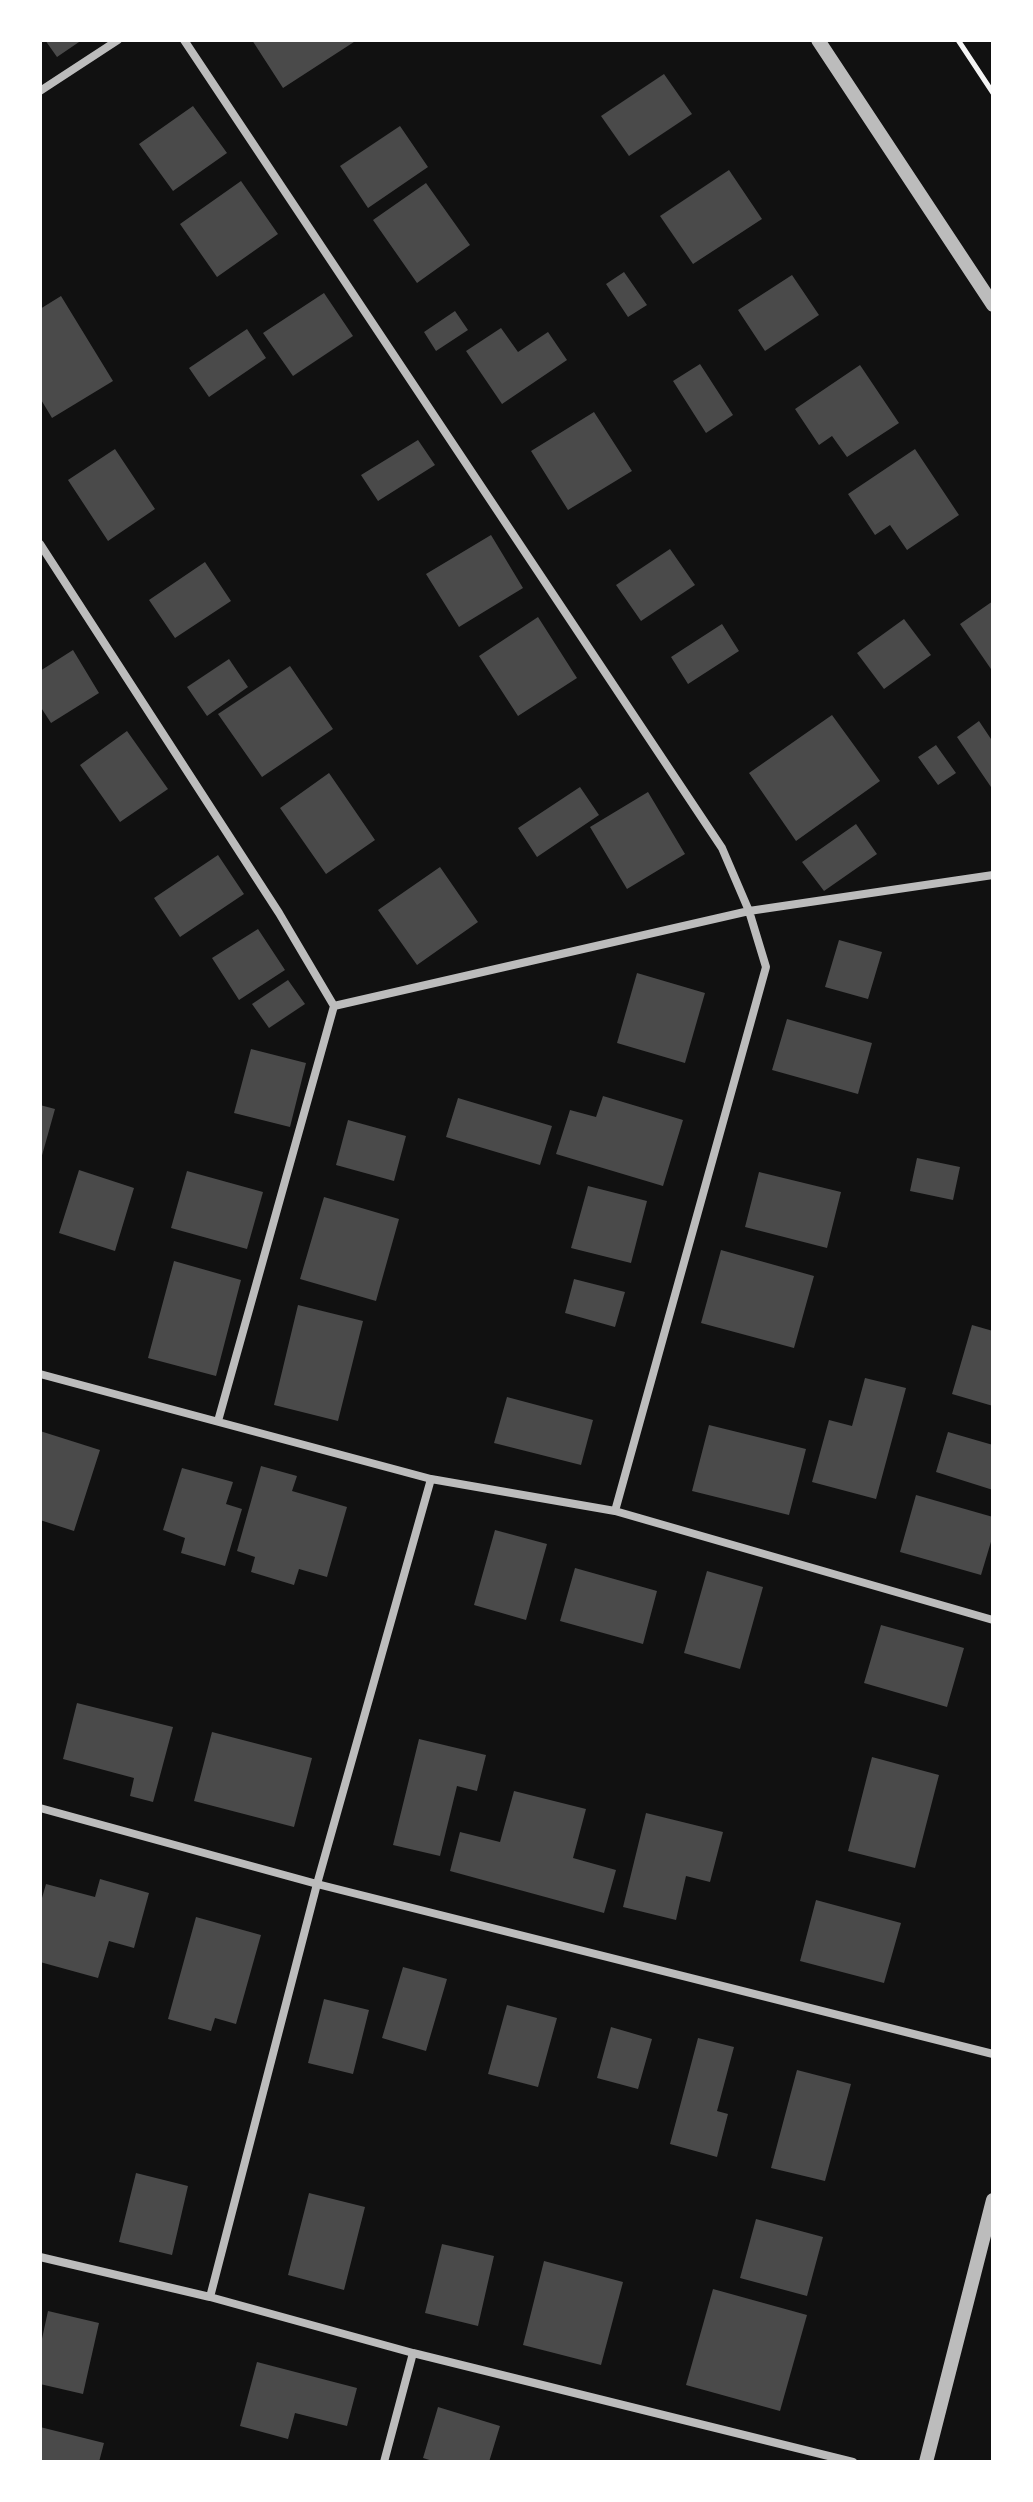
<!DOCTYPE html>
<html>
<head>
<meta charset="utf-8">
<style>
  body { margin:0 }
  #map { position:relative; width:1033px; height:2502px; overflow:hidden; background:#111; font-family:"Sofia Sans Condensed",sans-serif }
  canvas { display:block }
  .frame { position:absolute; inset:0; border:42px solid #fff; pointer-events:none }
</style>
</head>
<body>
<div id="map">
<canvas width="1033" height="2502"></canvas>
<div class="frame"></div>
</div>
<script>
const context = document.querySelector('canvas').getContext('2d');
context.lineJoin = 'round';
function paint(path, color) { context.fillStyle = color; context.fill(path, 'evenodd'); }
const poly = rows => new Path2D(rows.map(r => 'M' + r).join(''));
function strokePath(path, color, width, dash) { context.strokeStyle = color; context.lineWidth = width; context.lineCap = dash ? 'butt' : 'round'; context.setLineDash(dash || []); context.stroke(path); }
paint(poly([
  [45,40,82,40,57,57],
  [252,40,357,40,283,88],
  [664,74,692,114,629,156,601,116],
  [193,106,227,153,173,191,139,144],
  [400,126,428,167,368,208,340,166],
  [729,170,762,219,693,264,660,216],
  [241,181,278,234,217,277,180,224],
  [426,183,470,245,417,283,373,220],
  [624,272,647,305,628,317,606,284],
  [792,275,819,315,765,351,738,310],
  [324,293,353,336,293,376,263,333],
  [61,296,113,381,52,418,40,398,40,309],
  [455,311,468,330,436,351,424,332],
  [501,328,518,352,548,332,567,360,502,404,466,351],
  [247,329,266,358,209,397,189,368],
  [700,364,733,415,706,433,673,381],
  [860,365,899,423,847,457,832,436,819,445,795,409],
  [594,412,632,471,568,510,531,451],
  [418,440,435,465,378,501,361,475],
  [115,449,155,509,108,541,68,480],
  [915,449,959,515,907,550,890,525,875,535,848,494],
  [491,535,523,588,459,627,426,574],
  [670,549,695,585,641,621,616,585],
  [205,562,231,601,175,638,149,600],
  [993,601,993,672,960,624],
  [538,617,577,678,518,716,479,656],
  [904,619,931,655,884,689,857,653],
  [722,624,739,651,688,684,671,657],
  [73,650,99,693,51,723,40,706,40,671],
  [229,659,248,687,207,716,187,687],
  [290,666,333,729,262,777,218,714],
  [832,715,880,781,796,841,749,773],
  [979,721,993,742,993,790,957,737],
  [127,731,168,789,120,822,80,765],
  [936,745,956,773,938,785,918,757],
  [329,773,375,840,326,874,280,808],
  [580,787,599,815,537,857,518,828],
  [648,792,685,854,627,889,590,827],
  [856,824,877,854,824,891,802,862],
  [218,855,244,894,180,937,154,898],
  [440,867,478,922,417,965,378,910],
  [258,929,285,970,239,1000,212,958],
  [839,940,882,952,868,999,825,987],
  [637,973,705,993,685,1063,617,1043],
  [288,980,305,1004,269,1028,252,1004],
  [787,1019,872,1043,858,1094,772,1070],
  [251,1049,306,1063,290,1127,234,1113],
  [603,1096,683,1120,663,1186,556,1154,570,1110,596,1117],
  [458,1098,552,1126,540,1165,446,1137],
  [40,1105,55,1109,41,1159,40,1159],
  [348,1120,406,1136,394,1181,336,1165],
  [917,1158,960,1167,953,1200,910,1191],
  [79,1170,134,1188,115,1251,59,1233],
  [187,1171,263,1192,247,1249,171,1228],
  [759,1172,841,1192,827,1248,745,1227],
  [588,1186,647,1201,631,1263,571,1248],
  [324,1197,399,1219,376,1301,300,1279],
  [721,1250,814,1276,794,1348,701,1323],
  [174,1261,241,1280,216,1376,148,1358],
  [574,1279,625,1292,615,1327,565,1313],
  [298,1305,363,1321,338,1421,274,1405],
  [972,1325,993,1331,993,1406,952,1394],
  [865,1378,906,1388,876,1499,812,1482,829,1420,852,1426],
  [507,1397,593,1420,581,1465,494,1443],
  [709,1425,806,1449,789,1515,692,1491],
  [40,1431,100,1450,74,1531,40,1520],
  [948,1432,993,1445,993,1490,936,1472],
  [261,1466,297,1476,292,1491,347,1507,327,1577,299,1569,294,1585,251,1572,255,1557,237,1551],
  [182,1468,233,1482,226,1504,242,1509,225,1566,181,1553,185,1538,163,1530],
  [916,1495,993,1517,993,1535,981,1575,900,1552],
  [495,1530,547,1544,526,1620,474,1605],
  [575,1568,657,1591,643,1644,560,1621],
  [707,1571,763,1587,740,1669,684,1653],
  [881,1625,964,1648,947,1707,864,1683],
  [77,1703,173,1727,153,1802,130,1796,134,1778,63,1759],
  [212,1732,312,1758,294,1827,194,1801],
  [419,1739,486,1755,477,1791,457,1786,440,1856,393,1845],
  [872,1757,939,1775,915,1868,848,1851],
  [514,1791,586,1809,573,1858,616,1870,604,1913,450,1871,460,1832,500,1842],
  [646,1813,723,1832,710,1882,686,1876,676,1920,623,1907],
  [100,1879,149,1893,134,1948,109,1941,98,1978,40,1962,40,1905,46,1884,95,1897],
  [816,1900,901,1923,884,1983,800,1961],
  [196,1917,261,1935,236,2024,215,2018,211,2031,168,2019],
  [403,1967,447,1979,426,2051,382,2038],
  [324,1999,369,2010,353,2074,308,2063],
  [507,2005,557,2018,538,2087,488,2074],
  [611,2027,652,2039,638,2089,597,2078],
  [698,2038,734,2047,717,2111,728,2114,717,2157,670,2144],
  [797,2070,851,2084,825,2181,771,2168],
  [136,2173,188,2186,172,2255,119,2242],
  [309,2193,365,2207,344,2290,288,2275],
  [756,2219,823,2237,807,2296,740,2278],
  [442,2244,494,2256,478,2326,425,2313],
  [544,2261,623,2282,601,2365,523,2345],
  [713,2289,807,2315,780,2411,686,2385],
  [48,2311,99,2323,83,2394,40,2384,40,2348],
  [257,2362,357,2388,347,2426,295,2413,288,2439,240,2426],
  [438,2407,500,2426,489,2462,436,2462,423,2458],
  [40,2427,104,2443,99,2462,40,2462]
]), '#4a4a4a');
strokePath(poly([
  [958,40,993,93]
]), '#f5f5f5', 5);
strokePath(poly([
  [184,40,722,848,749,911,766,967,615,1511],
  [40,91,118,40],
  [40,544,279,913,334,1006,218,1421],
  [334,1006,749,911,993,875],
  [40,1374,431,1479,615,1511,993,1620],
  [40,1808,317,1884,993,2054],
  [40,2257,210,2297,413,2353,853,2462],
  [210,2297,317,1884,431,1479],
  [384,2462,413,2353]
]), '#bcbcbc', 8);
strokePath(poly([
  [818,40,993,305],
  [926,2462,993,2200]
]), '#bcbcbc', 14);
</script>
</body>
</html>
